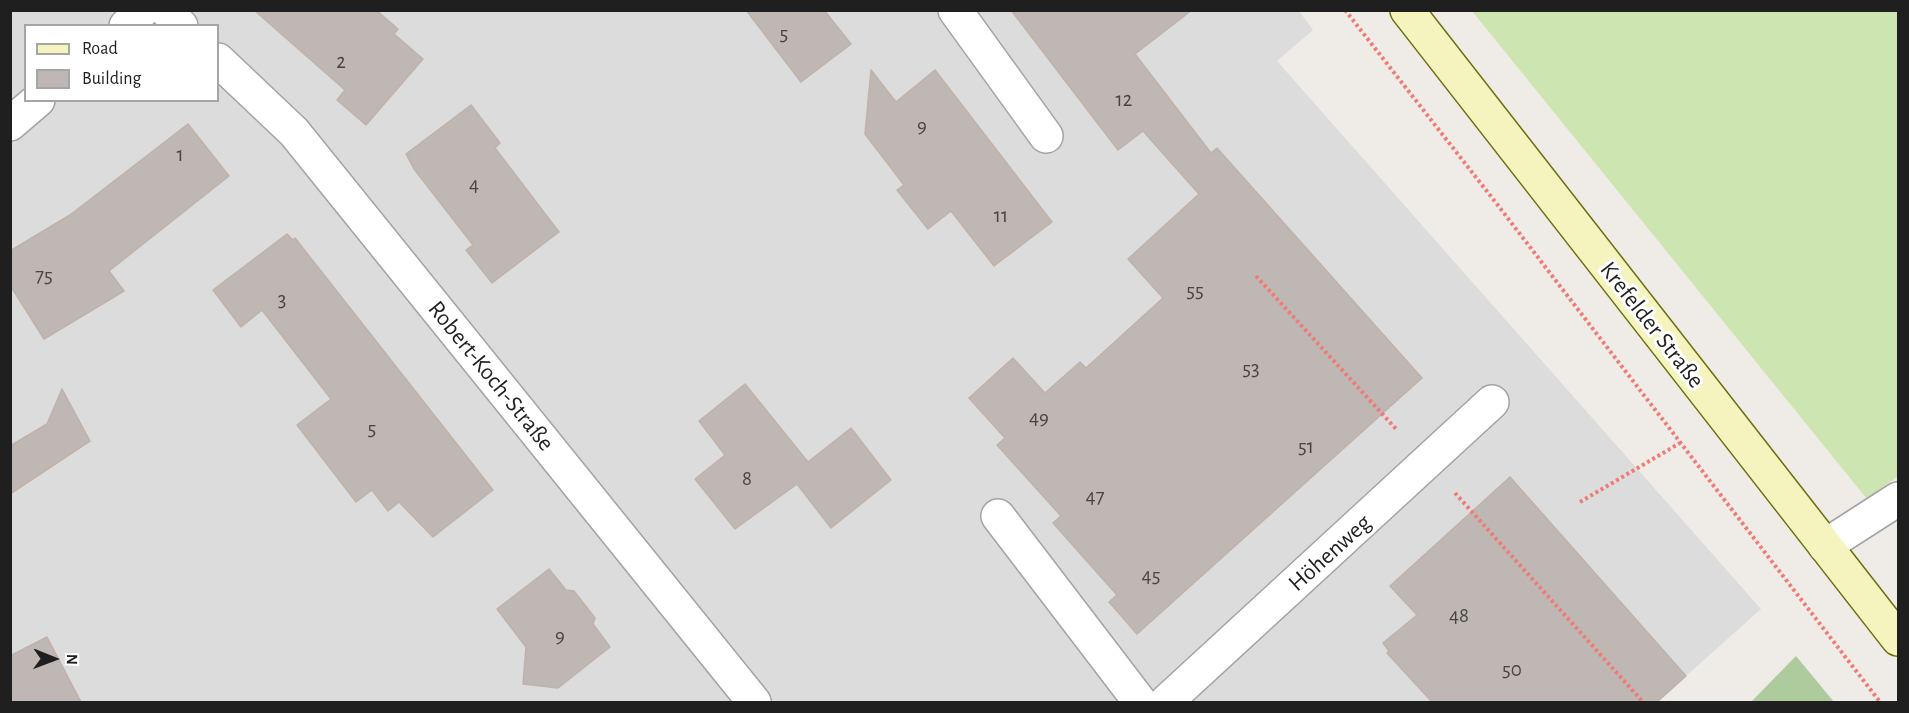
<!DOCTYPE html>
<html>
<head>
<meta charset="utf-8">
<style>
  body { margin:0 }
  #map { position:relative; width:1909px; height:713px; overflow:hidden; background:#efebe6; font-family:"Alegreya Sans",sans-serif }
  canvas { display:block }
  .frame { position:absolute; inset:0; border:12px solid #1f1f1f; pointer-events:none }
  .legend { position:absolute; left:24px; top:24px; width:195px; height:78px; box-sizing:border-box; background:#fff; border:2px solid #a5a5a5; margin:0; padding:8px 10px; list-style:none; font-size:18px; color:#1f1f1f }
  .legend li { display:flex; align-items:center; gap:12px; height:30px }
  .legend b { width:30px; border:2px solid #a5a5a5 }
  .north { position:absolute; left:24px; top:629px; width:60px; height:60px; -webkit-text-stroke:4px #fff; paint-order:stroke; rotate:91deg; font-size:16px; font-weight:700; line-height:24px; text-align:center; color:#1f1f1f }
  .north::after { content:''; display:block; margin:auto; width:21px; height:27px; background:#1f1f1f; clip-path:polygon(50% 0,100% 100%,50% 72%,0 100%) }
</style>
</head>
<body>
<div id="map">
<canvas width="1909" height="713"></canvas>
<div class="frame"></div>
<ul class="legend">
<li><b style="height:8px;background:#f5f4be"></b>Road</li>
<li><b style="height:16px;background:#bfb7b3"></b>Building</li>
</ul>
<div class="north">N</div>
</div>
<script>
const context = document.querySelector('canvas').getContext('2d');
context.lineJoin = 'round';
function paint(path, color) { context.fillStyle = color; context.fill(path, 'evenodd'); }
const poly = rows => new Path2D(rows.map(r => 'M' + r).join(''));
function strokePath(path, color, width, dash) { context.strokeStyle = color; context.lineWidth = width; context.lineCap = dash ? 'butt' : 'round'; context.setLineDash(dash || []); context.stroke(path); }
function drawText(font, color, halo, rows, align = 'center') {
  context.font = font + ' "Alegreya Sans",sans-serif'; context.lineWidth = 6; context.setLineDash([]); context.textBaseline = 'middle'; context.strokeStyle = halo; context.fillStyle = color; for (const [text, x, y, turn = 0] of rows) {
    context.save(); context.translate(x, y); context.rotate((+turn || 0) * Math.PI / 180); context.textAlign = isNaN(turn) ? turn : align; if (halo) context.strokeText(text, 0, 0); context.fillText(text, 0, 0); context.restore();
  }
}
paint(poly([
  [10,11,1299,11,1313,30,1277,61,1761,609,1657,702,11,702],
  [26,26,218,26,218,100,26,100]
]), '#dddcdc');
paint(poly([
  [1472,11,1898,11,1898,476,1867,499]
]), '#cde5b0');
paint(poly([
  [1796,656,1834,702,1751,702]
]), '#aecb9e');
const building = poly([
  [254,10,376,10,398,29,394,34,423,59,366,125,337,100,345,90,254,10],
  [746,10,824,10,851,44,801,82,746,10],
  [1011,10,1192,10,1135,54,1211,153,1217,148,1422,378,1137,634,1109,602,1117,595,1053,523,1061,516,997,445,1005,438,969,398,1013,358,1045,393,1080,362,1086,368,1163,298,1128,259,1199,194,1143,131,1118,150,1011,10],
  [871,70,896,102,935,70,1052,222,994,266,951,211,928,229,897,190,904,185,865,134,871,70],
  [471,105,500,143,495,148,559,232,492,283,466,250,473,245,414,169,406,154,471,105],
  [188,124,229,176,109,271,124,291,44,339,10,285,10,251,70,215,188,124],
  [287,234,293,240,295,238,493,490,433,537,399,502,388,511,372,490,356,502,297,425,331,399,262,310,241,327,213,290,287,234],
  [745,384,808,462,851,428,891,480,831,528,797,484,735,529,695,479,725,455,699,421,745,384],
  [62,389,90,441,10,494,10,446,47,424,62,389],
  [1510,477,1686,676,1657,702,1432,702,1387,653,1389,651,1383,643,1417,615,1390,586,1510,477],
  [549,569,566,590,574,591,595,618,593,624,610,647,558,688,523,684,526,647,497,609,549,569],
  [47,637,81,702,10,702,10,656,47,637]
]);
paint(building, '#bfb7b3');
strokePath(building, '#bfb2a9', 1.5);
const minor = poly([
  [166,10,181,26],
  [955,10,1046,136],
  [218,60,294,132,754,702],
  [998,516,1140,702],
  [1825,546,1898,499],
  [1166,702,1492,402]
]);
const tertiary = poly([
  [126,26,143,10],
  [10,124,38,100]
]);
const secondary = poly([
  [1407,10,1898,639]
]);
strokePath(minor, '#a3a3a3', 36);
strokePath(tertiary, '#a3a3a3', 36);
strokePath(secondary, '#6a6e0e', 36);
strokePath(poly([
  [1345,10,1493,199,1880,702],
  [1256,276,1397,430],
  [1455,493,1643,702],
  [1580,502,1680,443]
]), '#ef7b77', 4, [3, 3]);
strokePath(minor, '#fff', 33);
strokePath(tertiary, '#fff', 33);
strokePath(secondary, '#f5f4be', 33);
drawText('21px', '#474544', null, [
  ["5",784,34],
  ["2",341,62],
  ["12",1124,100],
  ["9",922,126],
  ["1",180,155],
  ["4",474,185],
  ["11",1001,216],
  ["75",44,276],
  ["55",1195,291],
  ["3",282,300],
  ["53",1251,369],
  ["49",1039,418],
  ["5",372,429],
  ["51",1306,447],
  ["8",747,479],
  ["47",1095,497],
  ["45",1151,576],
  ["48",1459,616],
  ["9",560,636],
  ["50",1512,670]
]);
drawText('24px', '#1f1f1f', '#fff', [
  ["Krefelder Straße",1652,325,52],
  ["Robert-Koch-Straße",491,376,51],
  ["Höhenweg",1330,553,-42]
]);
</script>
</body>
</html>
